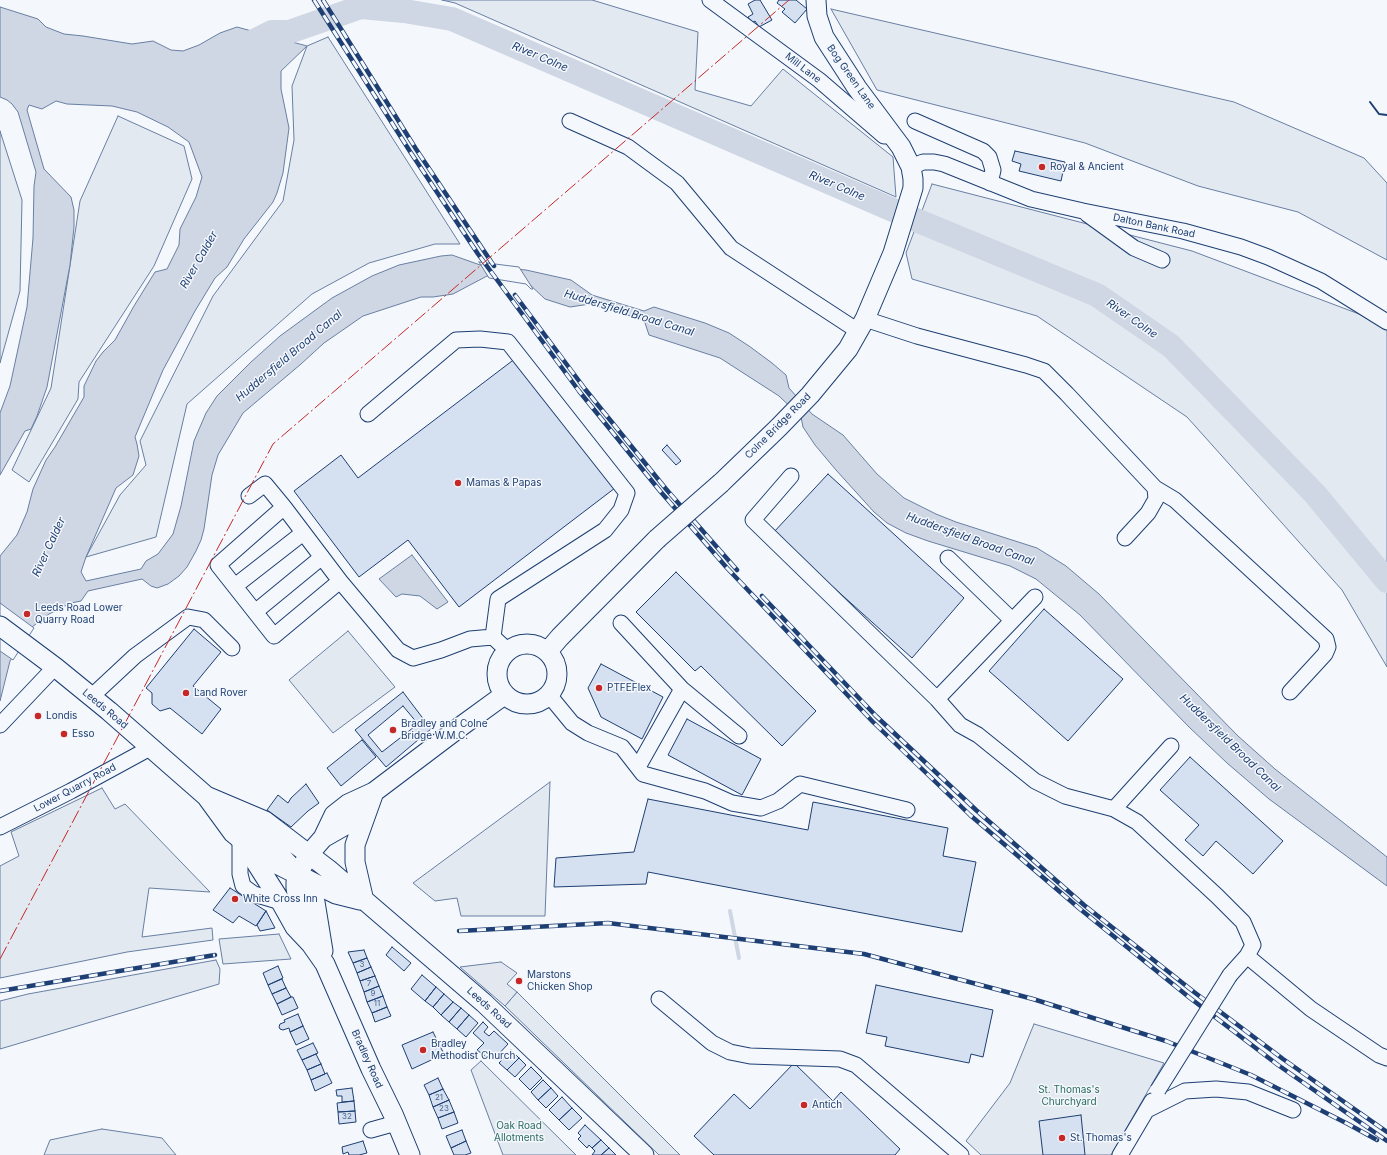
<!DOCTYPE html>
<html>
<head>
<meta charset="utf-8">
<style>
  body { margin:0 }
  canvas { display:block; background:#f4f7fb }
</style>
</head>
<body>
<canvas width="1387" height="1155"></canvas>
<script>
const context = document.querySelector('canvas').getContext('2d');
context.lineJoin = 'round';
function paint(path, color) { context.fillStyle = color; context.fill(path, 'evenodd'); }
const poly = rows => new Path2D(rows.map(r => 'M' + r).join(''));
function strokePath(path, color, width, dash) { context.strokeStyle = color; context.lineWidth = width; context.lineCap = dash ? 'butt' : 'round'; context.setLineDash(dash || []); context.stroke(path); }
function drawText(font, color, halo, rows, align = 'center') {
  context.font = font + ' Inter,sans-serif'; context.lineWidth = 3; context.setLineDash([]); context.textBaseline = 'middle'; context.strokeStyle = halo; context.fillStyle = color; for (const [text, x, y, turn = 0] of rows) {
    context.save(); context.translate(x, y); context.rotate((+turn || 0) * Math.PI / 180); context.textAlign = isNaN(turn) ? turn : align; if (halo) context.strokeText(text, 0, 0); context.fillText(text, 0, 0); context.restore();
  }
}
const green = poly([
  [442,0,592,0,698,32,695,90,751,106,783,69,893,157,896,197,455,3,442,0],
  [831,9,1234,102,1364,158,1387,183,1387,260,1298,212,1198,186,1085,143,877,90,831,9],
  [328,37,460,244,435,244,369,263,312,294,187,404,156,537,86,557,120,495,146,465,140,441,213,296,283,201,294,140,292,86,307,46,328,37],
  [118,116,184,146,192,179,154,266,79,382,78,399,29,482,12,470,51,388,80,201,118,116],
  [0,131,22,200,20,291,0,363,0,131],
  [932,184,1192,251,1367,317,1387,330,1387,667,1342,590,1187,417,1037,316,912,279,906,253,932,184],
  [348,631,395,687,333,733,289,680,348,631],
  [550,782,545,916,461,916,457,898,435,901,413,883,550,782],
  [102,788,115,809,125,804,210,892,149,888,142,937,212,928,213,940,127,952,0,978,0,866,19,856,11,832,102,788],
  [279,934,291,959,223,964,219,939,279,934],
  [216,960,220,969,219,984,0,1049,0,1001,28,994,216,960],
  [517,992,680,1155,659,1155,505,1006,517,992],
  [1034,1024,1164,1063,1111,1155,981,1155,966,1141,1010,1083,1034,1024],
  [481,1061,576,1155,503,1155,471,1070,481,1061],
  [102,1129,162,1138,176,1155,44,1155,50,1140,102,1129]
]);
paint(green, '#e3e9f0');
strokePath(green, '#687fa3', 1);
const parking = poly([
  [501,962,517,973,507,984,517,992,505,1006,460,967,501,962]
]);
paint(parking, '#e3e8f0');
strokePath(parking, '#687fa3', 1);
const water = poly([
  [0,7,38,19,46,27,64,34,83,36,132,44,153,41,171,50,183,51,199,45,220,33,237,27,307,46,281,71,281,89,289,128,283,173,277,193,273,202,244,239,227,267,215,278,195,311,163,370,135,437,137,444,139,456,133,475,116,488,86,557,81,572,86,581,141,569,146,561,158,554,173,534,181,506,194,441,206,413,217,396,251,362,280,336,332,298,372,276,399,265,441,256,452,255,483,266,526,270,571,280,592,295,644,311,654,307,705,323,729,333,749,346,772,363,786,375,789,388,812,414,843,435,877,474,904,498,936,514,956,522,1037,548,1066,566,1099,594,1238,736,1275,769,1387,857,1387,886,1269,799,1227,763,1189,727,1080,615,1036,579,1010,566,928,541,906,533,887,523,874,512,836,470,815,445,803,427,801,417,779,396,720,358,649,335,644,320,590,304,570,307,545,299,527,282,487,276,453,294,433,297,421,297,363,316,324,343,301,364,243,413,218,455,212,475,204,529,201,540,196,551,187,567,179,576,168,584,157,588,151,586,142,579,88,591,81,601,71,603,49,614,32,627,10,661,0,701,0,556,17,535,27,512,33,489,46,460,55,447,84,397,84,386,96,361,103,352,115,340,134,306,155,272,167,269,179,245,180,229,196,197,202,177,189,142,168,127,137,112,112,106,67,104,56,101,42,109,29,105,27,110,44,169,71,197,74,210,74,227,70,265,47,387,37,416,31,429,25,431,0,475,0,413,10,386,27,307,33,238,34,186,36,172,18,112,12,104,7,100,0,97,0,7],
  [412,555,448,602,437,609,420,596,402,594,396,597,379,579,412,555]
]);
paint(water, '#cfd7e4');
strokePath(water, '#687fa3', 1);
const pier = poly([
  [479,262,519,267,533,289,531,289,526,284,489,278,479,262],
  [0,603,34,628,13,660,0,651,0,603]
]);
paint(pier, '#f4f7fb');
strokePath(pier, '#687fa3', 1);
strokePath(poly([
  [730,911,739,958]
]), '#cfd7e4', 4);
strokePath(poly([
  [238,49,272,32,289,32,361,7,404,11,452,19,916,220,1097,295,1171,346,1315,494,1387,581]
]), '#cfd7e4', 24);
const building = poly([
  [755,0,760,0,772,20,759,27,755,21,752,23,748,17,753,14,748,4,755,0],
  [779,0,796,0,807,9,795,23,782,12,785,9,777,3,779,0],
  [1015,151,1065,162,1061,181,1019,171,1021,164,1012,161,1015,151],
  [516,358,615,488,459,607,408,540,359,577,294,491,341,455,358,478,516,358],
  [667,445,681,461,676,465,662,450,667,445],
  [828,474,964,598,912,658,773,533,828,474],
  [676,572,816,711,782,746,701,666,695,671,636,612,676,572],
  [1044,609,1123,679,1068,741,989,671,1044,609],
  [194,629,221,652,193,686,221,709,202,734,170,708,160,711,152,704,152,693,146,688,194,629],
  [601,664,663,697,642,739,601,717,588,688,601,664],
  [403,692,431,729,386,767,355,730,403,692],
  [403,706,418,724,382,752,368,735,403,706],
  [687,719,761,759,742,795,668,755,687,719],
  [362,740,376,757,341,786,327,768,362,740],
  [1190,757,1283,841,1253,874,1216,841,1203,856,1185,840,1199,825,1160,790,1190,757],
  [306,784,319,803,308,811,291,827,267,810,278,795,288,803,291,798,306,784],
  [648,799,808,830,813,802,948,828,943,856,976,862,962,932,648,872,646,884,554,887,556,858,634,852,648,799],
  [230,888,266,911,256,926,239,916,233,923,213,910,230,888],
  [266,911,275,928,260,931,257,925,266,911],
  [392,947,411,963,404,971,386,955,392,947],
  [364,950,367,958,353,963,348,952,364,950],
  [367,958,371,967,357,973,353,963,367,958],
  [278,966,283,978,268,985,263,973,278,966],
  [371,967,375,976,360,981,357,973,371,967],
  [422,975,436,987,425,1001,411,989,422,975],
  [375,976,379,986,364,992,360,981,375,976],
  [282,979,286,988,272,994,268,985,282,979],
  [876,985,993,1010,983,1057,971,1054,969,1063,885,1046,887,1037,866,1033,876,985],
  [379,986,383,996,367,1002,364,992,379,986],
  [436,987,444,994,433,1007,425,1001,436,987],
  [286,988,291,997,277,1004,272,994,286,988],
  [444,994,453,1002,441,1015,433,1007,444,994],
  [383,996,387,1007,372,1013,367,1002,383,996],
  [291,997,293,997,298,1008,282,1015,277,1004,291,997],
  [453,1002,461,1008,449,1022,441,1015,453,1002],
  [387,1007,391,1016,375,1022,372,1013,387,1007],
  [461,1008,469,1015,457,1029,449,1022,461,1008],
  [298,1014,303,1026,290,1032,289,1028,283,1030,280,1029,279,1027,280,1024,285,1022,284,1020,298,1014],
  [469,1015,478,1023,466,1037,457,1029,469,1015],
  [483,1022,488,1027,484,1032,489,1036,494,1031,508,1044,496,1057,490,1052,486,1057,477,1050,484,1043,473,1033,483,1022],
  [303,1026,309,1039,296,1045,290,1032,303,1026],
  [433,1032,444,1054,412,1069,402,1045,433,1032],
  [313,1043,318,1053,302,1060,297,1050,313,1043],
  [511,1050,519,1058,507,1070,499,1063,511,1050],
  [316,1054,321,1064,307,1070,302,1060,316,1054],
  [519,1058,526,1065,515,1077,507,1070,519,1058],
  [794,1063,833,1101,841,1092,900,1149,895,1155,714,1155,694,1136,734,1094,750,1109,794,1063],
  [321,1064,325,1074,311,1080,307,1070,321,1064],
  [531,1067,542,1078,530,1090,519,1079,531,1067],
  [327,1073,332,1083,315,1091,311,1080,327,1073],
  [438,1078,443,1089,429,1095,424,1085,438,1078],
  [543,1080,551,1088,538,1100,531,1092,543,1080],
  [352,1088,354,1101,342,1102,342,1096,337,1096,336,1090,352,1088],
  [551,1088,558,1096,546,1108,538,1100,551,1088],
  [443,1089,449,1100,433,1107,429,1095,443,1089],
  [562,1097,572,1108,559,1120,549,1110,562,1097],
  [449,1100,454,1112,438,1118,433,1107,449,1100],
  [354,1101,355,1111,338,1112,337,1103,354,1101],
  [572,1108,582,1118,569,1130,559,1120,572,1108],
  [355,1111,356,1122,339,1124,338,1112,355,1111],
  [454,1112,458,1123,442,1129,438,1118,454,1112],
  [1081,1115,1085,1155,1043,1155,1039,1121,1081,1115],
  [585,1125,601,1140,592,1148,589,1145,587,1148,578,1139,581,1136,578,1133,585,1125],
  [462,1130,466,1141,451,1148,446,1136,462,1130],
  [601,1140,609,1148,601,1155,592,1155,595,1151,592,1148,601,1140],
  [363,1141,367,1153,359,1155,349,1155,348,1152,343,1154,342,1147,363,1141],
  [466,1141,471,1153,465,1155,454,1155,451,1148,466,1141],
  [609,1148,616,1155,601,1155,609,1148]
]);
paint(building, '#d5e0f0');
strokePath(building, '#1d3f73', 1);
const minor = poly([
  [710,0,819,80,884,136,892,135],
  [570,121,628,147,677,183,731,248,858,331],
  [915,121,983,151,989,157,993,170,990,183],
  [911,167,923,162,934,162,944,164,1031,199,1083,211,1183,231,1241,247,1268,257,1321,281,1387,322],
  [1087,214,1134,248,1162,260],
  [865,319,917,336,1026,365,1044,371,1067,394,1155,488,1156,499,1148,513,1125,538],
  [368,414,456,340,480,339,508,342,627,493,621,510,605,530,498,599,493,637,508,651],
  [791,476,753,520,937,699,960,725,978,735,1035,781,1065,796,1114,809,1137,822,1217,896,1243,922,1253,945,1247,956,1230,975],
  [1155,488,1175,500,1326,639,1328,647,1325,654,1290,692],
  [249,496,265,484,284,507],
  [948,558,1012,620],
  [340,581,284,507,218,565,274,636,340,581,398,650,413,658,441,650,470,639,493,637],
  [235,586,303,533],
  [255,612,322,557],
  [621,623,682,689,638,767],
  [682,689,739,736],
  [549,695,572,723,588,733,622,747,643,774,705,791,732,803,761,808,778,801,800,784,907,810],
  [91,697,135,656,188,617,204,620,232,648],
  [937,699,1035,597],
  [0,725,55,667],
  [1114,809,1171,746],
  [0,827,71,791,150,748],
  [240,839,240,874,243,886,254,894,281,902],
  [1247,956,1311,1009,1379,1055,1387,1058],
  [659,999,712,1043,730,1052,750,1056,840,1059,856,1065,961,1155],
  [1147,1110,1185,1091,1216,1089,1248,1092,1293,1110],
  [371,1130,396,1123],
  [1120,1155,1152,1101]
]);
const major = poly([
  [721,483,779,427,810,395,848,349,865,319,893,253,913,188,913,179,911,167,901,147,857,88,824,37,817,16,816,0],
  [0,626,55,667,109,711,206,796,233,833,261,856,314,883,336,894,360,900],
  '497 674a30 30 0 1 1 60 0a30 30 0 1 1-60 0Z',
  [548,651,560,637,657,539],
  [206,796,265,821,328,869,484,1003,644,1155],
  [237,811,253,831,279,854,308,886,315,902,323,951],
  [323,838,344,826,357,814,366,802],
  [248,850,281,902,295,927,311,944,325,964,371,1069,393,1114,410,1155],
  [364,901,355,862,355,845,374,792],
  [309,937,298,900,296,888,296,882,298,874,309,854,323,838,334,815,348,804,374,792,460,727,504,695]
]);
strokePath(minor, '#1d3f73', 17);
strokePath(major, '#1d3f73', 21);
strokePath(minor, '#f4f7fb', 15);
strokePath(major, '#f4f7fb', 19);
const rail = poly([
  [314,0,411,153,478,254,579,391,660,491,727,568,873,722,970,815,1080,909,1190,998,1278,1065,1387,1141],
  [323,0,416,149,494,266],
  [515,295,585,389,666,489,737,570],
  [762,596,876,716,976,810,1084,905,1194,992,1283,1059,1387,1132],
  [459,931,608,923,864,954,1033,999,1166,1041,1251,1075,1348,1124,1377,1140],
  [0,991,215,955]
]);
strokePath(rail, '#1d3f73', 4.5);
strokePath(rail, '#f4f7fb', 3, [9]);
const minorBridge = poly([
  [1158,1090,1230,975]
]);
const majorBridge = poly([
  [657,539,721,483]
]);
strokePath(minorBridge, '#1d3f73', 17, []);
strokePath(majorBridge, '#1d3f73', 21, []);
strokePath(minorBridge, '#f4f7fb', 15);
strokePath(majorBridge, '#f4f7fb', 19);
strokePath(poly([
  [1370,102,1379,114,1387,115]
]), '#1d3f73', 2);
strokePath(poly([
  [0,959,273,444,789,0]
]), '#c62828', 1, [14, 3, 2, 3]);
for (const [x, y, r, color] of [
  [1042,167,4,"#c62828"],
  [458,483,4,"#c62828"],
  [27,614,4,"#c62828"],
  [599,688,4,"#c62828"],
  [186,693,4,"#c62828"],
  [38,716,4,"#c62828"],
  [393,730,4,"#c62828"],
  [64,734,4,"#c62828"],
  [235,899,4,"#c62828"],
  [519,981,4,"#c62828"],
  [423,1050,4,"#c62828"],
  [804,1105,4,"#c62828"],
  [1062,1138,4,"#c62828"]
]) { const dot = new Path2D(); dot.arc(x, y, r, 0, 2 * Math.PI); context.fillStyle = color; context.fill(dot); strokePath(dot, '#f4f7fb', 1.5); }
drawText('8px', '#4b6792', null, [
  ["3",362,965],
  ["7",369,984],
  ["9",373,994],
  ["11",377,1004],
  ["21",439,1098],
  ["23",444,1109],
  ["32",347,1117]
]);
drawText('10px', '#1d3f73', '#f4f7fb', [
  ["Mill Lane",803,68,38],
  ["Bog Green Lane",851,77,55],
  ["Dalton Bank Road",1154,226,12],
  ["Colne Bridge Road",778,426,-45],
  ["Leeds Road",105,709,40],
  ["Lower Quarry Road",75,788,-28],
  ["Leeds Road",489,1008,42],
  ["Bradley Road",367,1059,66]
]);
drawText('10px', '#1d3f73', '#f4f7fb', [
  ["Royal & Ancient",1050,167],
  ["Mamas & Papas",466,483],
  ["Leeds Road Lower",35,608],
  ["Quarry Road",35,620],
  ["PTFEFlex",607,688],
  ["Land Rover",194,693],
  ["Londis",46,716],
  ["Bradley and Colne",401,724],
  ["Bridge W.M.C.",401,736],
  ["Esso",72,734],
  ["White Cross Inn",243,899],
  ["Marstons",527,975],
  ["Chicken Shop",527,987],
  ["Bradley",431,1044],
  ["Methodist Church",431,1056],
  ["Antich",812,1105],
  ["St. Thomas's",1070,1138]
], 'left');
drawText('10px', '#2c6c60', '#f4f7fb', [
  ["St. Thomas's",1069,1090],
  ["Churchyard",1069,1102],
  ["Oak Road",519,1126],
  ["Allotments",519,1138]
]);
drawText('italic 11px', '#1d3f73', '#f4f7fb', [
  ["River Colne",540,57,23],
  ["River Colne",837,186,23],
  ["River Calder",199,260,-60],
  ["Huddersfield Broad Canal",629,313,17],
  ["River Colne",1132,319,35],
  ["Huddersfield Broad Canal",289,356,-40],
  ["Huddersfield Broad Canal",970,539,20],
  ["River Calder",49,547,-65],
  ["Huddersfield Broad Canal",1230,743,44]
]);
</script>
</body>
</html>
